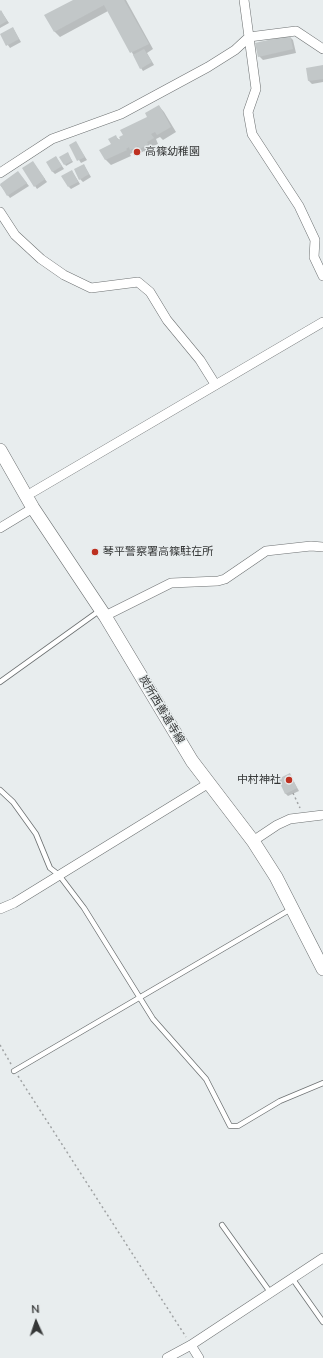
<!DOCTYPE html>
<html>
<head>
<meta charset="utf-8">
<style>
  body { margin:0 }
  #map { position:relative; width:323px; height:1358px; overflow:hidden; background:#e8edee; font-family:"Nunito Sans",sans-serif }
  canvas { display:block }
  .north { position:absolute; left:16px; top:1302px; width:40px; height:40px; -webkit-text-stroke:3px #e8edee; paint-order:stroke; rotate:357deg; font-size:11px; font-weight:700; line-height:16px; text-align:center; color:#353737 }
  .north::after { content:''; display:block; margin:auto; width:14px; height:18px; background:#353737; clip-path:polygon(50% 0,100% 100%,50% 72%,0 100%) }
</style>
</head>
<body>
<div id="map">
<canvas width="323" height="1358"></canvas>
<div class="north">N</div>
</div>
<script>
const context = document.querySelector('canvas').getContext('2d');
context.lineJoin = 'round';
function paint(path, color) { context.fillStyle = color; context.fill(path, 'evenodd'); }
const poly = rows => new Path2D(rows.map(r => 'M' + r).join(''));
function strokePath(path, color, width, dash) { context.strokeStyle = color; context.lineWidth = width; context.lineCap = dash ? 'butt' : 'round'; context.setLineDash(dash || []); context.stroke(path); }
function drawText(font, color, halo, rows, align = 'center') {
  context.font = font + ' "Nunito Sans","Noto Sans JP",sans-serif'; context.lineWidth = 3; context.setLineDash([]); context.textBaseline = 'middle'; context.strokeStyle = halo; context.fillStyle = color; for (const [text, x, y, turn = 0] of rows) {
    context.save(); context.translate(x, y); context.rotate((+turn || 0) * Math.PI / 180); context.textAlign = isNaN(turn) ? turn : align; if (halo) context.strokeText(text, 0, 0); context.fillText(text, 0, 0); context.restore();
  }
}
paint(poly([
  [75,0,126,0,153,49,147,53,154,65,143,71,141,68,108,11,60,37,55,32,46,16],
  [1,11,9,23,0,28,0,12],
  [13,28,21,42,10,48,1,35],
  [289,36,293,40,296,53,263,60,259,56],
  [323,66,323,82,312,84,309,81,307,69],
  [159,106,164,112,176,132,163,140,160,137,156,139,158,144,151,147,153,150,146,153,144,151,137,155,134,152,130,154,131,156,111,165,105,159,115,136,123,143],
  [76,143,87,160,81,163,70,146],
  [68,154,73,162,66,166,61,157],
  [56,157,64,169,55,174,52,171],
  [35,165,47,182,37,189,35,186],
  [84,165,91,177,83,182,80,179],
  [72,171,80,184,71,189,69,187],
  [18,172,29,186,10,198,0,185],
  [290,775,299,791,288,796,285,793]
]), '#0003');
paint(poly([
  [73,0,124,0,149,44,130,53,104,5,54,32,44,15],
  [1,10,7,21,0,25,0,11],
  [13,27,19,39,6,46,0,34],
  [290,35,293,49,258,57,255,43],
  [144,49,152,62,140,69,133,55],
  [323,65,323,79,308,81,306,68],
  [159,105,171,127,157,135,155,132,151,134,154,138,147,142,148,144,140,149,138,146,130,150,129,147,126,149,127,150,105,160,99,150,111,144,108,139,116,135,118,140,120,139,119,137,123,135,120,130,147,117,145,113],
  [76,141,85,157,77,161,69,145],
  [68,152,72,161,64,165,59,157],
  [56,156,62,166,52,172,46,162],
  [33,161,45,179,34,187,22,168],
  [84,164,89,174,79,180,74,169],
  [72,170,78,182,68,187,61,176],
  [18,171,27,183,7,196,0,184],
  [290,773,297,788,285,794,278,779]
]), '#c2c7c8');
const service = poly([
  [0,682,99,611],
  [0,790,13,802,36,834,50,868,59,875,84,908,153,1019,206,1079,230,1126,238,1126,280,1101,323,1083],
  [14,1071,291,909],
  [222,1225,270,1292],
  [292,1278,323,1322]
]);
const minor = poly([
  [244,0,256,89,248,112,252,134,299,206,315,240,314,257,323,276],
  [0,173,52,139,121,114,208,67,235,50,249,37,296,31,323,49],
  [0,212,15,235,41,259,64,275,91,288,138,282,150,292,167,320,200,360,215,384],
  [33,492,323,322],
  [0,528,33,508],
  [105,616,171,583,218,581,225,579,266,551,311,546,323,547],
  [253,841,277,825,290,819,323,815],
  [0,909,14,903,209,783],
  [191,1345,199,1358],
  [167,1358,191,1345,323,1258]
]);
const secondary = poly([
  [0,450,33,508,105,616,192,761,253,841,276,877,323,969]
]);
strokePath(service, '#6d7172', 6);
strokePath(minor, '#6d7172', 10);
strokePath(secondary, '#6d7172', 14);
strokePath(poly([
  [293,793,300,808],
  [0,1045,11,1064],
  [18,1076,186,1337]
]), '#a0a3a4', 1.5, [2, 3]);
strokePath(service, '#fff', 4.5);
strokePath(minor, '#fff', 9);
strokePath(secondary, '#fff', 13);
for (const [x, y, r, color] of [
  [137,152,4,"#bd3020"],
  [95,552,4,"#bd3020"],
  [289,780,4,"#bd3020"]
]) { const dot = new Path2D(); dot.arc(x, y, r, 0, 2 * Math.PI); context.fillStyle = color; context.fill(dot); strokePath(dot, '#e8edee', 1.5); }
drawText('11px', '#353737', '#e8edee', [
  ["高篠幼稚園",145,152],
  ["琴平警察署高篠駐在所",103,552],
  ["中村神社",281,780,"right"]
], 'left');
drawText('11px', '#353737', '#e8edee', [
  ["炭所西善通寺線",161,710,59]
]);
</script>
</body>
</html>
